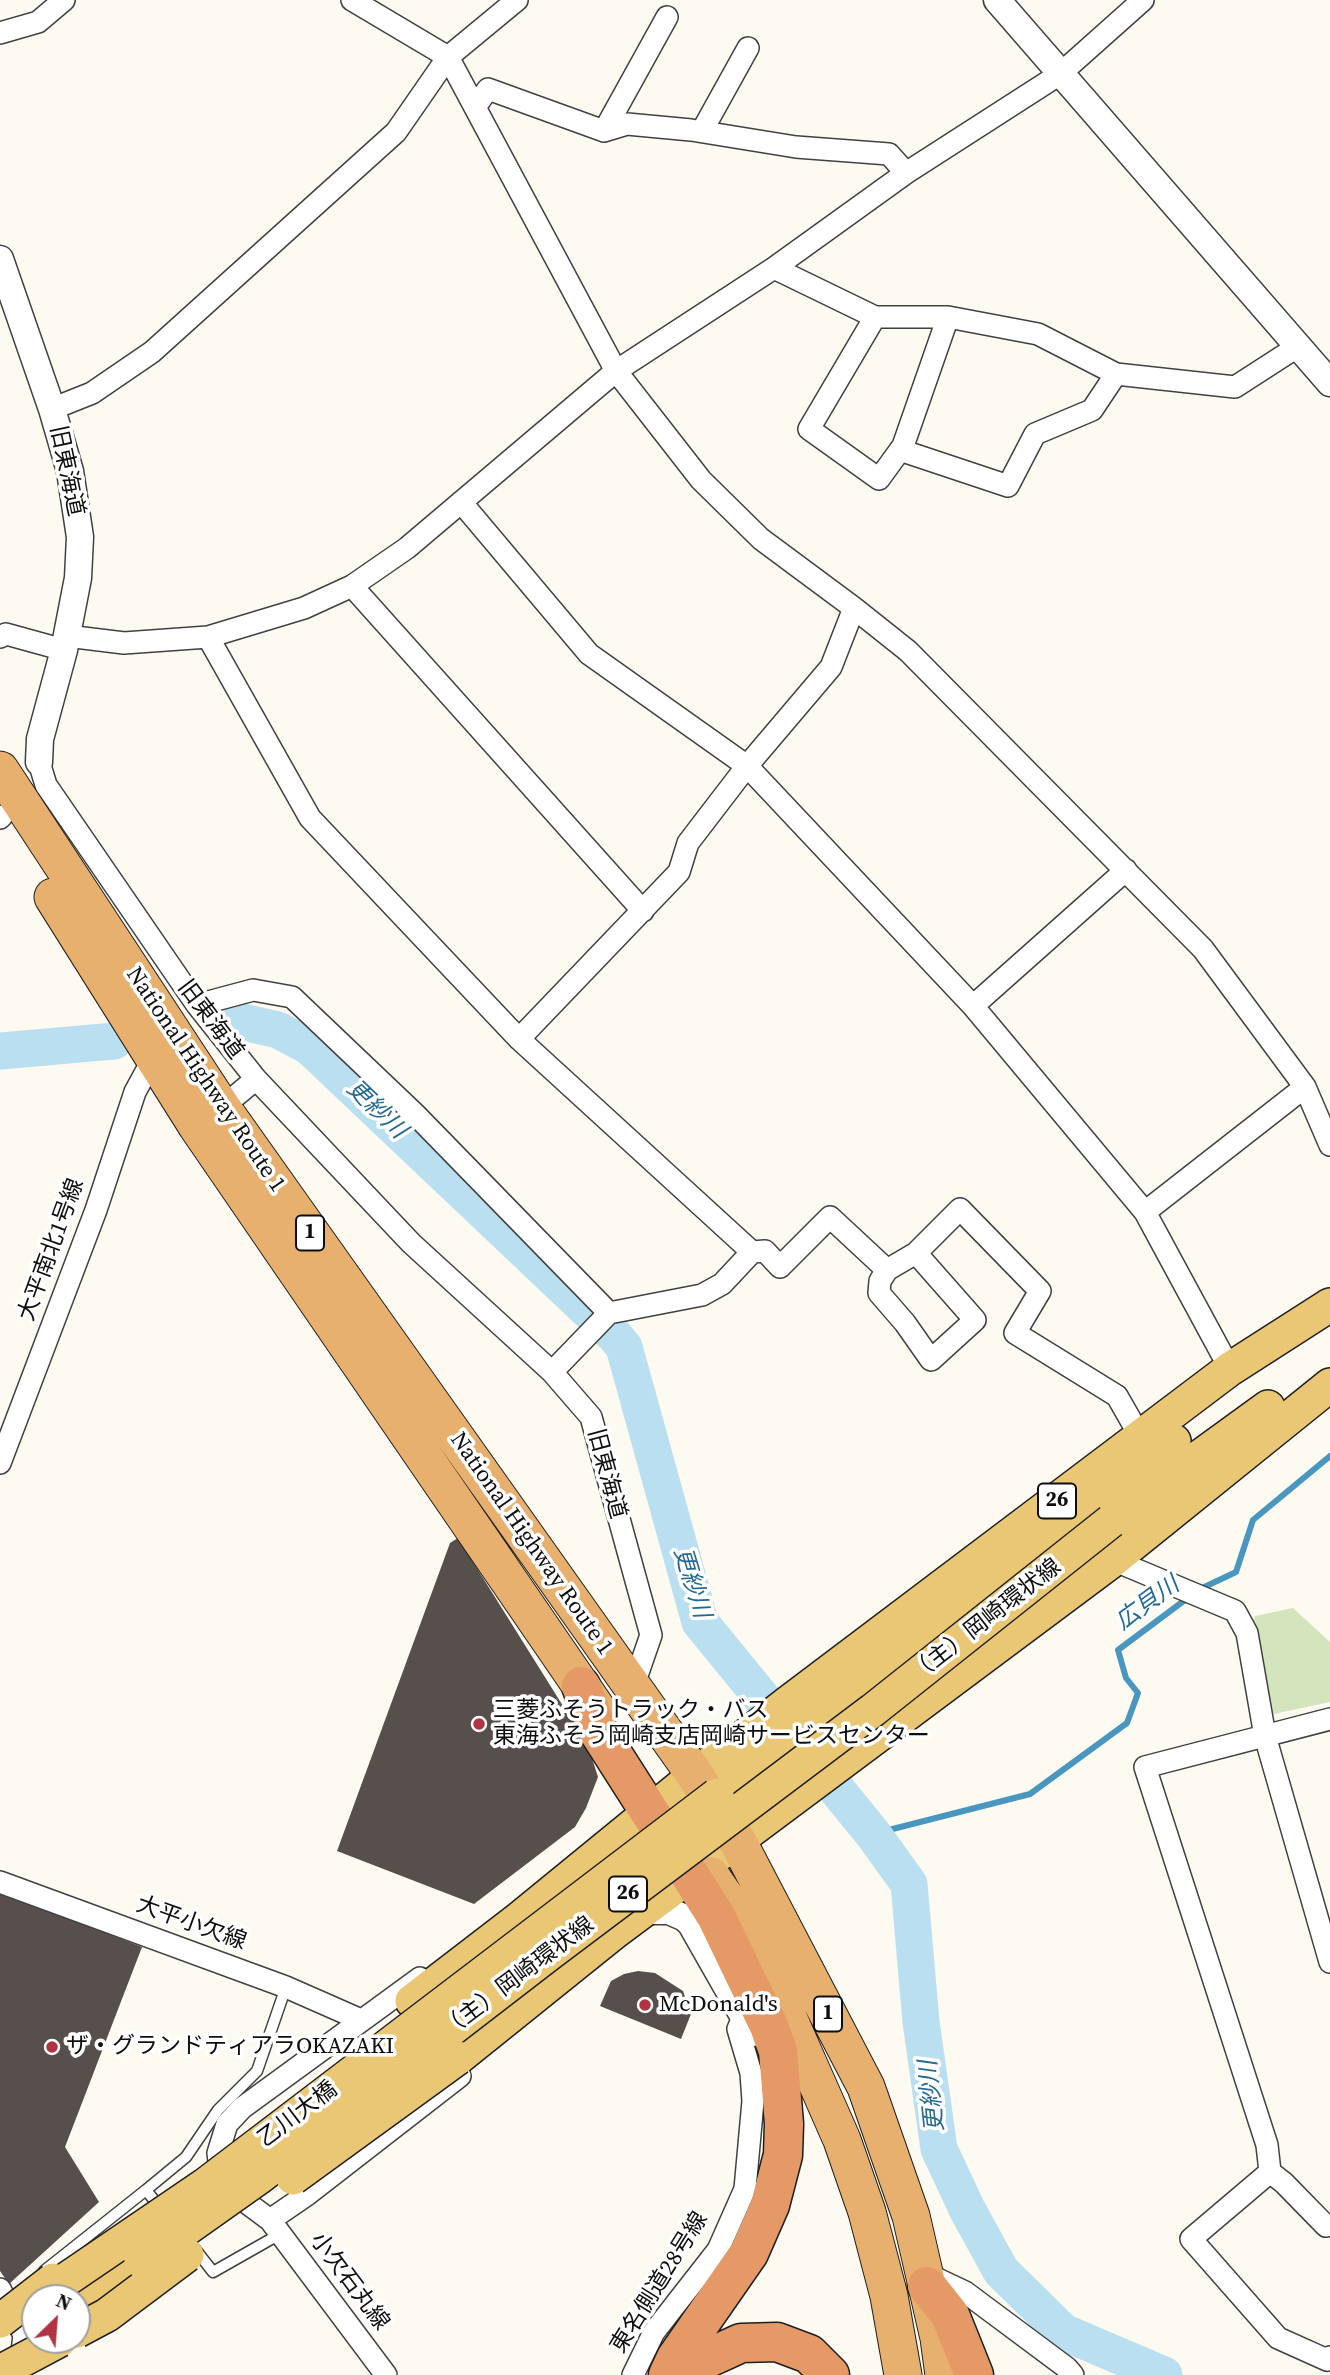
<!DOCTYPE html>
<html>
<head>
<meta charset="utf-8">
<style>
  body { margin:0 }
  #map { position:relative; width:1330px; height:2375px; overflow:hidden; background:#fdfaf1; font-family:"Source Serif 4",serif }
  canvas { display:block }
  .north { position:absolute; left:21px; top:2284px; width:70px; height:70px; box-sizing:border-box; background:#fff; border:2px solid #9f9f9f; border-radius:50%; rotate:25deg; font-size:19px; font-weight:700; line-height:28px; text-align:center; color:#0e0e0e }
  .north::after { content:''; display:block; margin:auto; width:24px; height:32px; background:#b03441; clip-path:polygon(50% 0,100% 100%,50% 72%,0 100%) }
</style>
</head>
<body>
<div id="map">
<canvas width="1330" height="2375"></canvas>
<div class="north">N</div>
</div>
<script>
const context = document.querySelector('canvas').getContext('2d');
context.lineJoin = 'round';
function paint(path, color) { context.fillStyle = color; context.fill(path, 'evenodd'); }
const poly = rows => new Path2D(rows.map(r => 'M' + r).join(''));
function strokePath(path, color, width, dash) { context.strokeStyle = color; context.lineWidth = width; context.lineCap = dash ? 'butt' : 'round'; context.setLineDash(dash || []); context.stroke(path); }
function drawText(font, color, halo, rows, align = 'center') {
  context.font = font + ' "Source Serif 4","Noto Sans JP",serif'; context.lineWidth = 7; context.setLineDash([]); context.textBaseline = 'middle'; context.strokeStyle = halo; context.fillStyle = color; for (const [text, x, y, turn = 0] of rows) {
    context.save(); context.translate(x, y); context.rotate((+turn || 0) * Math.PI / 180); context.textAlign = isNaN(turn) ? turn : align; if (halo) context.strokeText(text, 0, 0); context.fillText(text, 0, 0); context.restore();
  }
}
paint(poly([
  [1293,1608,1330,1642,1330,1702,1269,1715,1251,1626,1255,1616]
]), '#d4e5bd');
strokePath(poly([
  [1198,1590,1236,1572,1253,1520,1330,1456],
  [873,1834,1030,1794,1127,1723,1138,1693,1126,1678,1118,1650,1189,1597]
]), '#4997bf', 6);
strokePath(poly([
  [230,1019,278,1030,310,1047,614,1335,624,1347,700,1622,873,1834,909,1884,921,2022,939,2149,967,2209,1001,2271,1063,2332,1164,2375],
  [0,1051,114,1041]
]), '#badff0', 37);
paint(poly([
  [458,1538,588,1746,598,1777,586,1808,575,1827,474,1904,337,1851,450,1543],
  [0,1892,142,1947,65,2147,99,2202,9,2284,0,2271],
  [638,1971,655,1973,683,1991,691,2014,681,2039,600,2006,611,1981,624,1974]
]), '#564f4b');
const service = poly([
  [146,2190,186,2157,218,2110,257,2071,286,1987],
  [195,2249,213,2272,280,2234],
  [44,2271,146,2190,162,2210]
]);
const minor = poly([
  [352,0,448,57,616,371,701,480,761,539,854,608,908,651,1203,949,1305,1087,1330,1145],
  [0,33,38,22,64,0],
  [475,107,488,89,604,131,627,124,691,130,796,147,889,154,906,173],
  [604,131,667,17],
  [702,131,748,48],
  [774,268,875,317,948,317,1038,334,1116,374,1235,387,1297,347],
  [875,317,809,429,879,479,903,446,948,317],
  [52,409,92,393,152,352,396,132,448,57,517,0],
  [900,450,1008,486,1035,434,1092,410,1116,374],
  [461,502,589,654,747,766,973,1006,1145,1212,1230,1369],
  [352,586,643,911],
  [67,636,124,643,208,637,304,608,352,586,407,548,616,371,774,268,906,173,1060,74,1143,0],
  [0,637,6,634,64,650],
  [208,637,310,818,519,1039,752,1252,722,1284,702,1295,609,1313,552,1372],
  [39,762,46,785,197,1005,256,1079,411,1243,552,1372,591,1417,651,1635,633,1687],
  [0,818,2,816],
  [197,1005,253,990,292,997,415,1114,609,1313],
  [973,1006,1126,870],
  [519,1039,679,872,688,843,747,766,831,667,854,608],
  [214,1114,256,1079],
  [1145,1212,1305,1087],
  [752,1252,765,1251,780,1267,830,1217,887,1270],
  [916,1253,975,1320,931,1360,905,1323,879,1293,880,1281,887,1270,916,1253,960,1209,1040,1291,1015,1333,1117,1396,1141,1438],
  [0,1463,96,1210,135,1092,154,1057],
  [1113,1560,1235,1611,1247,1633,1265,1736,1330,1962],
  [1330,1719,1145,1767,1267,2145,1270,2172,1284,2183,1326,2226,1330,2225],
  [0,1882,286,1987,361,2020],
  [1270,2172,1191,2239,1278,2338,1327,2360,1330,2357],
  [270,2220,308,2194,460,2076],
  [927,2274,965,2292,1067,2368,1073,2375],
  [0,2289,24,2335,20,2369],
  [386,2375,270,2220,243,2200,229,2183,219,2161,218,2153,227,2124,242,2108,420,1978],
  [633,2375,654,2332,718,2250,745,2189,753,2101,751,2073,738,2029,744,2015]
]);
const tertiary = poly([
  [997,0,1330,383],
  [0,259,52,409,70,471,80,537,78,578,64,650,40,739,39,762],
  [643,1911,669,1911,685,1918,691,1924,753,2033]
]);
const primary = poly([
  [1111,1521,1268,1407],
  [717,1795,1174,1441],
  [412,2001,520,1918,695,1775,789,1702,1230,1369,1330,1305],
  [458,2058,616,1931,1113,1560,1330,1385],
  [77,2310,141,2261]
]);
const trunk = poly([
  [0,770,222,1108,695,1775,738,1842,866,2087,911,2216,939,2338,944,2375],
  [53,897,197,1126,599,1712],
  [711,1876,734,1910,771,1979,842,2140,867,2212,889,2296,903,2375]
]);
const motorway = poly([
  [581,1686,598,1731,716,1916,769,2026,778,2051,784,2124,783,2155,770,2205,749,2253,676,2358,668,2375],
  [927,2286,950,2315,974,2375],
  [693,2375,706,2359,741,2343,777,2342,809,2354,830,2375]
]);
strokePath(service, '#414141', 13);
strokePath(minor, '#414141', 24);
strokePath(tertiary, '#414141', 29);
strokePath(primary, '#1f1f1f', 36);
strokePath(trunk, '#1f1f1f', 39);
strokePath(motorway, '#1f1f1f', 41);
strokePath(service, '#fff', 10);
strokePath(minor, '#fff', 21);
strokePath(tertiary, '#fff', 26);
strokePath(primary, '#eac774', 33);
strokePath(trunk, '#e8b06e', 37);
strokePath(motorway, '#e59967', 38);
const primaryBridge = poly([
  [293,2178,458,2058],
  [141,2261,261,2176,549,1954,873,1710,1111,1521],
  [39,2298,205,2185,717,1795],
  [0,2321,53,2280],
  [77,2331,107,2315,187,2255],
  [0,2372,60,2340]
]);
strokePath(primaryBridge, '#1f1f1f', 36, []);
strokePath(primaryBridge, '#eac774', 33);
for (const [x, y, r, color] of [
  [479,1724,7,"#b03441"],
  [645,2005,7,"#b03441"],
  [52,2047,7,"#b03441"]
]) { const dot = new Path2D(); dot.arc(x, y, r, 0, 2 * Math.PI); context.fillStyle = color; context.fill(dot); strokePath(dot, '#fff', 2.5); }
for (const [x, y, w] of [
  [310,1233,28],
  [1057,1501,38],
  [628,1894,38],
  [828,2014,28]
]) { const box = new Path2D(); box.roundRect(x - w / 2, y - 17.5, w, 35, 5); context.fillStyle = '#fff'; context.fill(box); strokePath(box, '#0e0e0e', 2); }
drawText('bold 21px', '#0e0e0e', null, [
  ["1",310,1233],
  ["26",1057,1501],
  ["26",628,1894],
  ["1",828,2014]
]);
drawText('23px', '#0e0e0e', '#fff', [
  ["旧東海道",66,471,78],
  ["旧東海道",210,1020,53],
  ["National Highway Route 1",205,1080,56],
  ["大平南北1号線",52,1250,-70],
  ["旧東海道",606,1474,75],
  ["National Highway Route 1",531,1544,55],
  ["（主）岡崎環状線",986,1621,-38],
  ["大平小欠線",191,1924,20],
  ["（主）岡崎環状線",518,1978,-37],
  ["乙川大橋",298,2115,-37],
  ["小欠石丸線",349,2282,53],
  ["東名側道28号線",660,2283,-58]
]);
drawText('23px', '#0e0e0e', '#fff', [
  ["三菱ふそうトラック・バス",493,1711],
  ["東海ふそう岡崎支店岡崎サービスセンター",493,1737],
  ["McDonald's",659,2005],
  ["ザ・グランドティアラOKAZAKI",66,2047]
], 'left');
drawText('italic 24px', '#246993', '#fff', [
  ["更紗川",376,1110,44],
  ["更紗川",691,1583,73],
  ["広貝川",1148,1604,-36],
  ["更紗川",933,2096,-96]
]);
</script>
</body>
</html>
